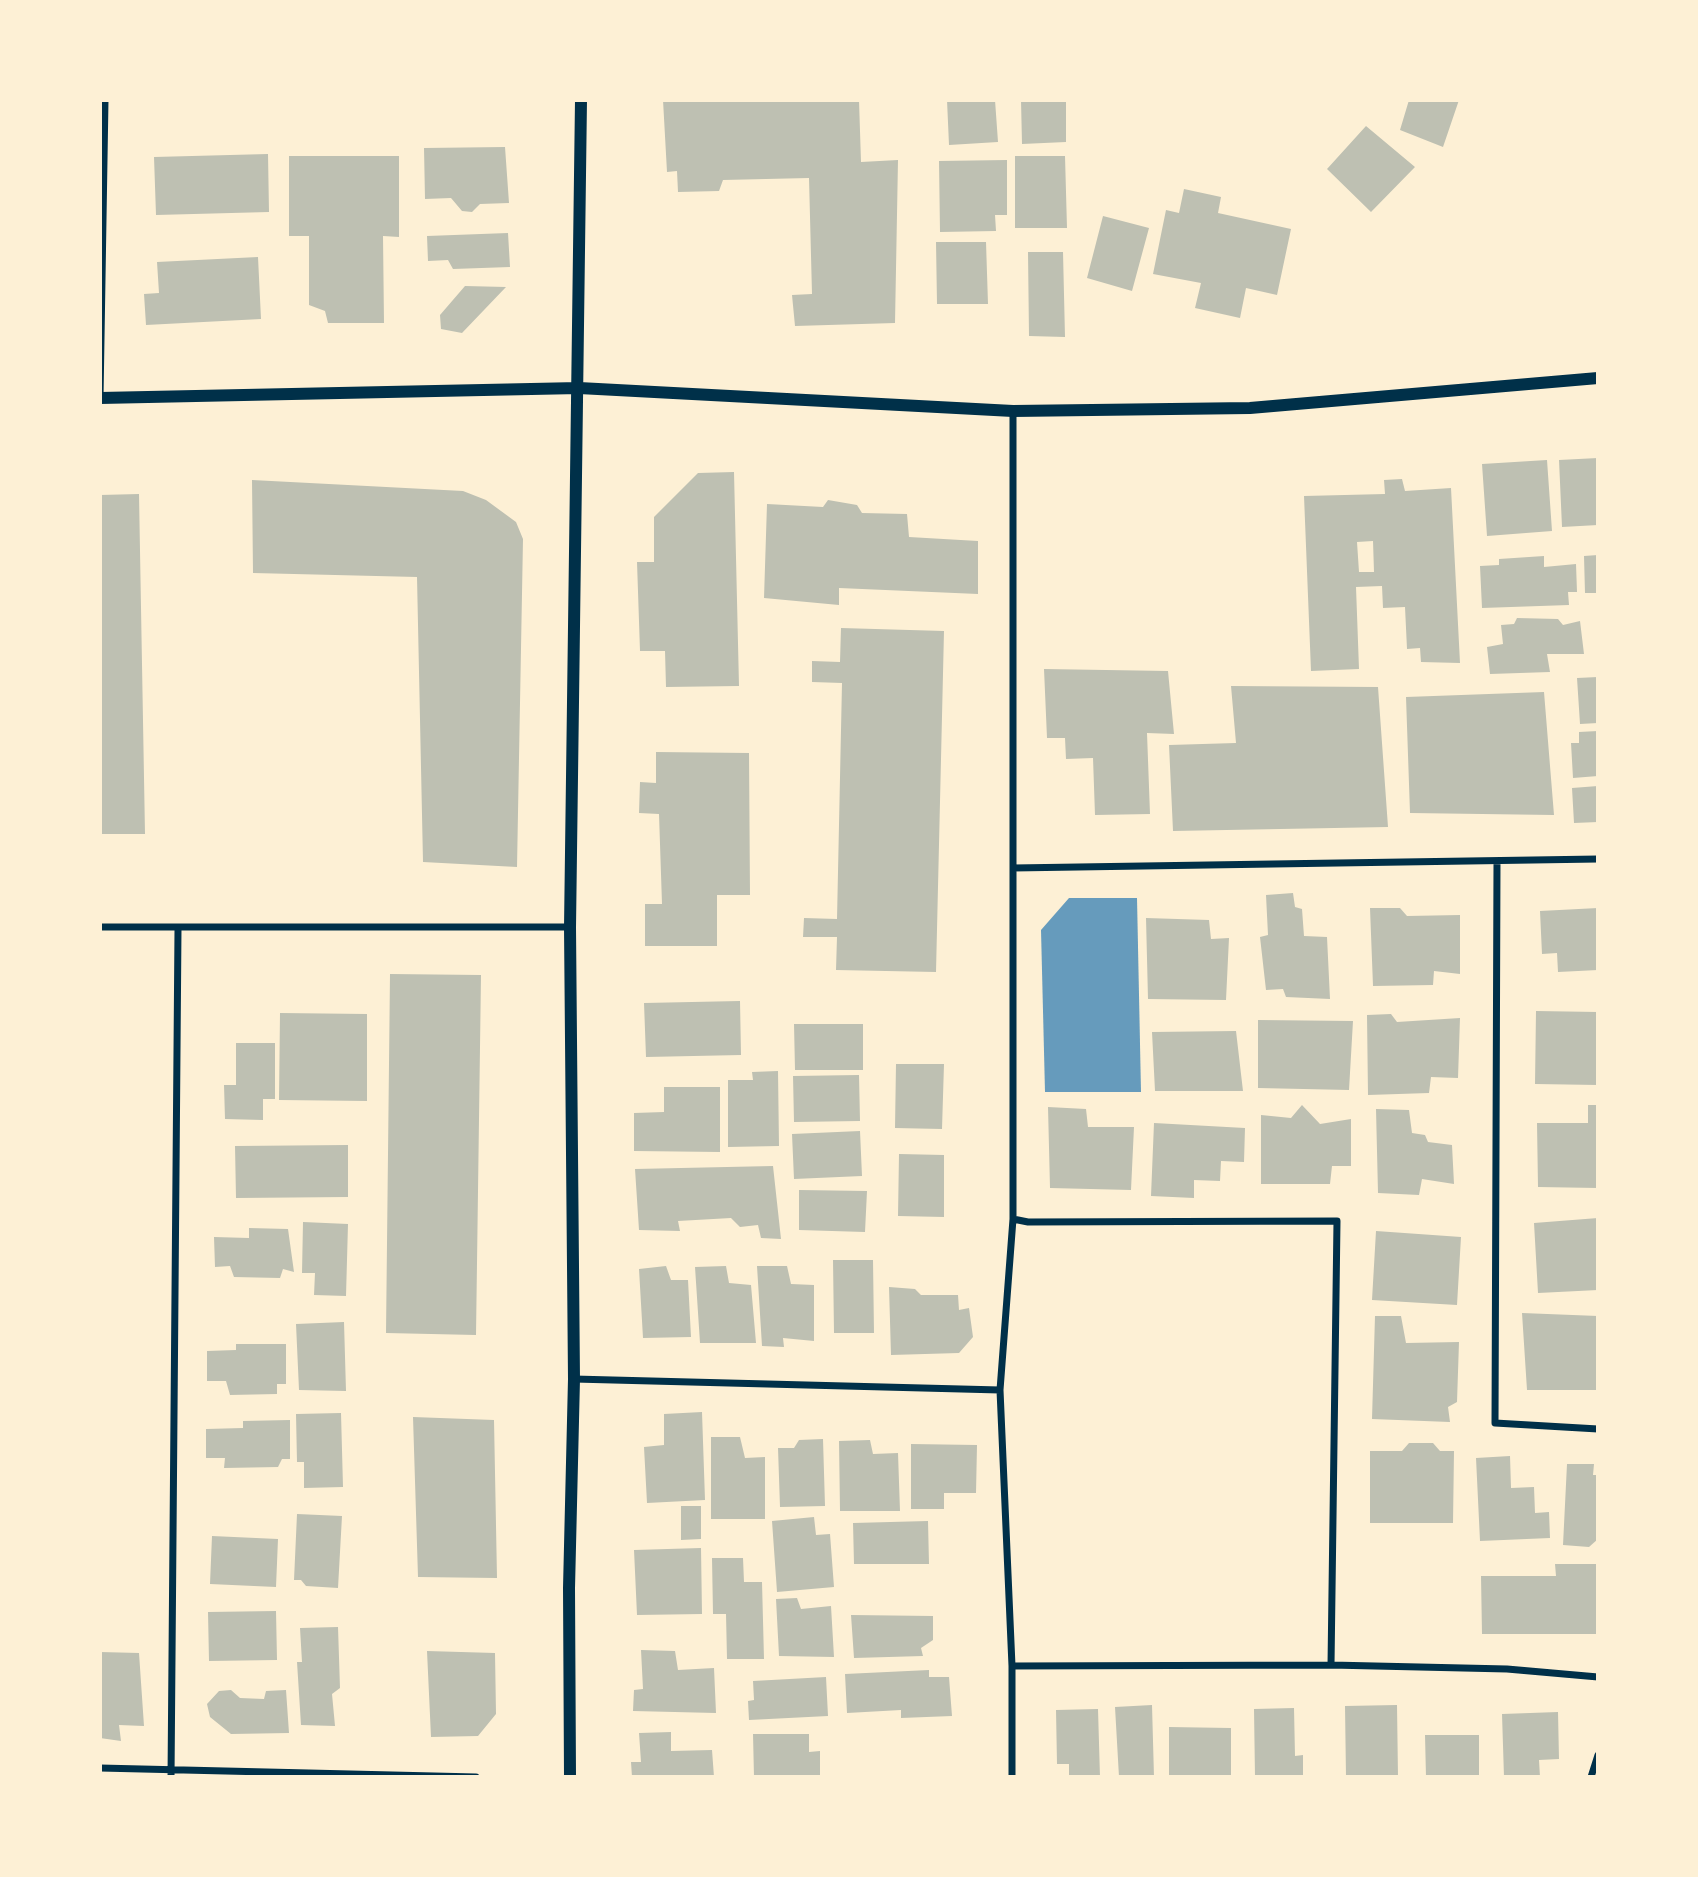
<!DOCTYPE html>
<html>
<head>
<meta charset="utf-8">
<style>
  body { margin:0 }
  #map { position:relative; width:1698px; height:1877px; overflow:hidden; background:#fdf0d5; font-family:"Times New Roman",serif }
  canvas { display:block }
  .frame { position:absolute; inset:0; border:102px solid #fdf0d5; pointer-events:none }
</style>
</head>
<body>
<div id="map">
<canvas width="1698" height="1877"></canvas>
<div class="frame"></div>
</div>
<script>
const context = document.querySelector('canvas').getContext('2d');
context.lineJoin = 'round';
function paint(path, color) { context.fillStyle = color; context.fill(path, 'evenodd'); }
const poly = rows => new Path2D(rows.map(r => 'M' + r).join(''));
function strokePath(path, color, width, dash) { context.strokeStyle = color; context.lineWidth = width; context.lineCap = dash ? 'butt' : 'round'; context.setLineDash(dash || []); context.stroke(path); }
paint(poly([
  [1069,898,1137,898,1141,1092,1045,1092,1041,930]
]), '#669bbc');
paint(poly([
  [663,100,859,100,861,162,898,160,895,323,795,326,792,295,812,294,809,178,723,180,719,191,678,192,677,171,667,172],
  [947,100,995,100,998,142,949,145],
  [1021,100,1066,100,1066,142,1022,144],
  [1409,100,1459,100,1443,147,1400,130],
  [1366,126,1415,167,1371,212,1327,169],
  [505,147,509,203,480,204,472,212,462,211,451,198,425,199,424,148],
  [268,154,269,212,156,215,154,157],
  [289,156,399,156,399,237,383,236,384,323,328,323,325,311,309,305,309,236,289,236],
  [1015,156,1065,156,1067,228,1015,228],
  [1007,160,1007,215,995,215,996,231,940,232,939,161],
  [1184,189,1221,197,1218,213,1291,229,1277,295,1246,288,1240,318,1195,308,1201,283,1153,274,1166,210,1179,213],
  [1103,216,1149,228,1132,291,1087,278],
  [508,233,510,267,453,269,448,260,428,261,427,236],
  [936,242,986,242,988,304,937,304],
  [1028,252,1063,252,1065,337,1029,336],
  [258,257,261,319,146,325,144,294,159,293,157,262],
  [465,286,506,287,462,333,441,329,440,315],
  [1598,458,1598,525,1562,527,1559,460],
  [1547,460,1552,531,1487,536,1482,464],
  [734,472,739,686,666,687,665,651,640,651,637,562,654,562,654,517,698,473],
  [1402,479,1405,491,1451,488,1460,663,1421,662,1420,648,1407,649,1405,607,1383,608,1382,586,1356,587,1359,669,1311,671,1304,496,1385,494,1384,480],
  [1373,541,1374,572,1359,572,1357,542],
  [252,480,463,491,486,500,516,522,523,539,517,867,423,862,417,577,253,573],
  [139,494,145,834,100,834,100,495],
  [828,500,857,505,862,513,907,514,909,537,978,541,978,594,839,588,839,605,764,598,767,504,823,507],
  [1598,555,1598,593,1585,593,1584,556],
  [1544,556,1544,567,1576,564,1577,592,1568,592,1569,605,1482,608,1480,566,1499,565,1499,559],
  [1517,618,1558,619,1563,625,1580,621,1584,654,1547,654,1550,672,1490,674,1487,647,1503,644,1501,625,1514,624],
  [841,628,944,631,936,972,836,970,837,937,803,937,804,918,837,919,842,683,812,682,812,661,840,662],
  [1044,669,1168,671,1174,734,1147,733,1150,814,1095,815,1093,758,1066,759,1065,738,1047,738],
  [1598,677,1598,723,1580,724,1577,678],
  [1231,686,1378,687,1388,827,1173,831,1169,745,1236,743],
  [1544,692,1554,815,1410,813,1406,697],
  [1598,731,1598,776,1573,778,1571,743,1579,743,1579,732],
  [656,752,749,753,750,895,717,895,717,946,645,946,645,904,662,904,659,814,639,813,640,782,656,783],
  [1598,786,1598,822,1574,823,1572,788],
  [1293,893,1295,907,1302,909,1304,936,1327,937,1330,999,1286,997,1283,989,1266,990,1260,937,1268,935,1266,895],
  [1370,908,1400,908,1407,916,1460,915,1460,974,1434,971,1433,985,1373,986],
  [1598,908,1598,970,1558,972,1557,953,1542,954,1540,911],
  [1146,918,1209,920,1211,939,1229,938,1226,1000,1148,999],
  [390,974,481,975,476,1335,386,1333],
  [740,1001,741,1055,646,1057,644,1003],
  [1536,1011,1598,1012,1598,1085,1535,1084],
  [280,1013,367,1014,367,1101,279,1100],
  [1391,1014,1397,1022,1460,1018,1458,1078,1431,1077,1429,1093,1368,1095,1367,1015],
  [1258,1020,1353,1021,1349,1090,1258,1088],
  [794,1024,863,1024,863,1070,795,1070],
  [1236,1031,1243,1091,1155,1091,1152,1032],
  [236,1043,275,1043,275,1099,263,1099,263,1120,225,1119,224,1085,236,1085],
  [896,1064,944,1064,942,1129,895,1128],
  [778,1071,779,1146,728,1147,728,1080,753,1080,752,1072],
  [859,1075,860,1121,794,1122,793,1076],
  [664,1087,720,1087,720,1152,634,1151,634,1113,664,1112],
  [1302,1105,1320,1124,1351,1119,1351,1166,1332,1166,1330,1184,1261,1184,1261,1115,1291,1118],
  [1588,1105,1598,1105,1598,1188,1538,1187,1537,1123,1588,1123],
  [1048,1107,1086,1109,1088,1127,1134,1127,1131,1190,1050,1188],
  [1376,1109,1409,1110,1412,1133,1425,1135,1428,1142,1452,1145,1454,1184,1422,1179,1419,1195,1378,1193],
  [1154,1123,1245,1128,1244,1162,1221,1161,1220,1181,1194,1180,1194,1198,1151,1196],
  [860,1131,862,1176,794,1179,792,1134],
  [348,1145,348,1197,236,1198,235,1146],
  [899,1154,944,1155,944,1217,898,1216],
  [773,1166,781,1239,761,1238,758,1225,740,1227,731,1218,678,1221,680,1231,639,1230,635,1169],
  [799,1190,867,1191,865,1232,799,1230],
  [1598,1218,1598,1290,1538,1293,1534,1223],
  [303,1222,348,1224,346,1296,314,1295,315,1273,302,1273],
  [249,1228,288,1229,294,1272,283,1269,280,1278,234,1277,230,1266,215,1267,214,1237,249,1238],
  [1376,1231,1461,1237,1457,1305,1372,1300],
  [833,1260,873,1260,874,1333,834,1333],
  [666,1266,671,1280,688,1280,691,1337,643,1338,639,1269],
  [726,1266,729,1283,751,1285,756,1343,700,1343,695,1267],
  [757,1266,787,1266,791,1284,814,1285,814,1341,783,1338,784,1347,762,1346],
  [889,1287,915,1289,921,1295,958,1295,959,1310,969,1308,973,1337,959,1353,891,1355],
  [1522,1313,1598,1316,1598,1390,1527,1390],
  [1375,1316,1401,1316,1406,1343,1459,1342,1457,1402,1448,1407,1450,1422,1372,1419],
  [344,1322,346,1391,299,1390,296,1324],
  [236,1344,286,1344,286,1384,277,1384,277,1394,230,1395,226,1381,207,1381,207,1351,236,1350],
  [702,1412,705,1500,647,1503,644,1447,664,1445,664,1414],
  [341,1413,343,1487,304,1488,304,1462,297,1462,296,1414],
  [413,1417,494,1420,497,1578,418,1577],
  [290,1420,290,1459,282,1459,278,1467,224,1468,225,1458,206,1458,206,1429,243,1428,243,1421],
  [711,1437,740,1437,745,1458,765,1457,765,1519,711,1519],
  [823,1439,825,1506,780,1507,778,1448,794,1448,799,1440],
  [870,1440,873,1454,898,1453,900,1511,840,1511,839,1441],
  [1409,1443,1433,1443,1440,1451,1454,1451,1453,1523,1370,1523,1370,1451,1402,1451],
  [911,1444,977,1445,976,1493,944,1493,944,1509,911,1509],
  [1510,1456,1511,1488,1534,1487,1535,1513,1549,1512,1550,1538,1480,1541,1476,1458],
  [1567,1464,1594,1464,1593,1475,1598,1475,1598,1539,1589,1547,1563,1545],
  [681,1506,701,1506,701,1539,681,1540],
  [297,1514,342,1516,338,1588,306,1586,301,1580,294,1580],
  [814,1517,816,1535,830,1534,834,1587,777,1592,772,1521],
  [928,1521,929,1564,854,1564,853,1523],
  [212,1536,278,1539,276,1587,210,1584],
  [701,1548,702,1614,637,1615,634,1550],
  [712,1558,743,1558,744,1582,762,1582,764,1659,727,1659,726,1614,713,1614],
  [1555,1564,1596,1564,1598,1634,1482,1634,1481,1576,1556,1576],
  [797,1598,801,1609,831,1606,834,1657,779,1656,776,1599],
  [276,1611,277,1660,209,1661,208,1612],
  [851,1615,933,1616,933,1640,921,1648,923,1656,854,1658],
  [338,1627,340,1688,332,1694,335,1726,301,1725,297,1662,302,1662,300,1628],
  [641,1650,675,1651,678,1670,714,1668,716,1713,633,1711,634,1690,643,1689],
  [427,1651,495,1653,496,1714,478,1736,431,1737],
  [100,1652,139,1653,144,1726,119,1725,121,1741,100,1738],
  [929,1670,929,1677,949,1677,952,1716,901,1718,901,1710,847,1713,845,1674],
  [826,1677,828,1716,749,1720,748,1701,754,1700,753,1681],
  [231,1690,240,1698,264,1699,266,1691,286,1690,289,1733,231,1734,210,1717,207,1704,219,1691],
  [1152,1705,1154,1777,1119,1777,1115,1707],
  [1397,1705,1398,1777,1346,1777,1345,1706],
  [1294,1708,1295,1756,1303,1755,1303,1777,1255,1777,1254,1709],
  [1098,1709,1100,1777,1069,1777,1069,1764,1057,1764,1056,1710],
  [1558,1712,1559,1759,1539,1760,1540,1777,1504,1777,1502,1714],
  [1169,1727,1231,1728,1231,1777,1169,1777],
  [671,1732,671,1751,712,1750,714,1777,632,1777,631,1762,641,1762,639,1733],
  [753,1734,809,1734,809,1752,820,1751,820,1777,754,1777],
  [1425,1735,1479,1735,1479,1777,1426,1777]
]), '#bec0b2');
strokePath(poly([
  [100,398,105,100],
  [1497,862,1495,1423,1598,1429],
  [1013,868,1598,859],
  [100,927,570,927],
  [1013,1219,1028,1222,1337,1221,1331,1665],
  [574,1379,1000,1390],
  [1012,1666,1331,1665,1507,1669,1598,1677],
  [100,1768,476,1777],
  [171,1777,178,929],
  [1012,1777,1012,1666,1000,1390,1013,1219,1013,411],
  [1591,1777,1598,1755]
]), '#003049', 7);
strokePath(poly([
  [100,398,579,388,1013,411,1250,408,1598,378],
  [570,1777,569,1588,574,1379,570,927,581,100]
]), '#003049', 12);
</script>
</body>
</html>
